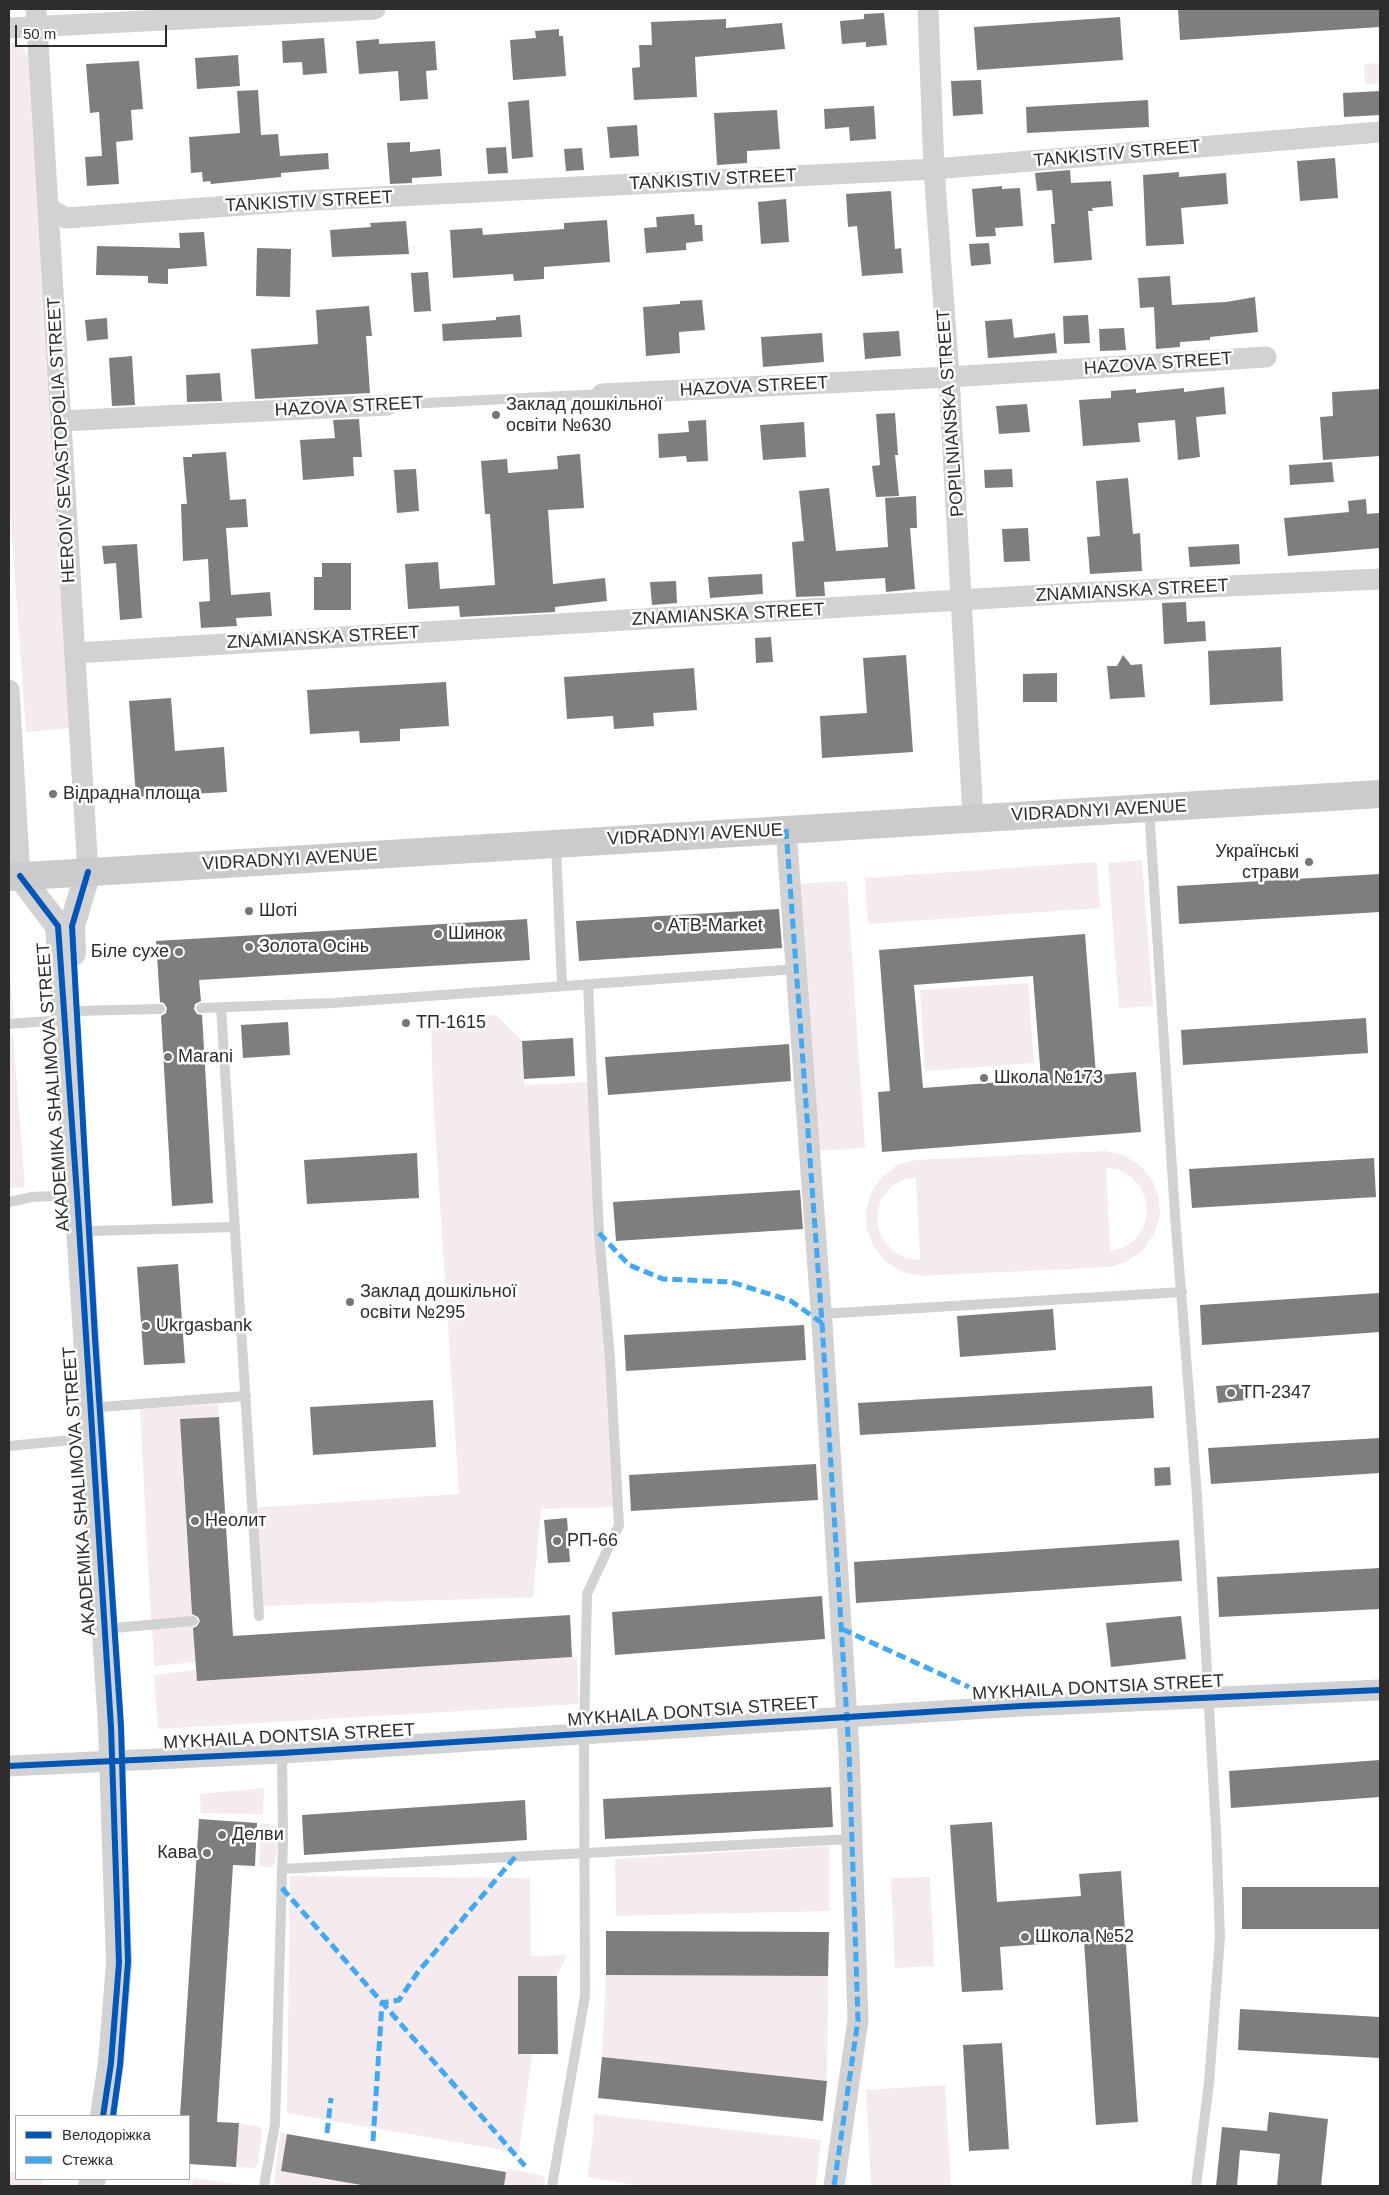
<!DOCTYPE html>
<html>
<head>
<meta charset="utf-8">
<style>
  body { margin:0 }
  #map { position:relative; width:1389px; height:2195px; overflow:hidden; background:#fff; font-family:Helvetica,sans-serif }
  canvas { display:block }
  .frame { position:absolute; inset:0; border:10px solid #2d2d2d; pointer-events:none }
  .legend { position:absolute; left:15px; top:2115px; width:175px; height:65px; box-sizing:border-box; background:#fff; border:1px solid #ababab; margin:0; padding:6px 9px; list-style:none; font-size:15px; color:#2d2d2d }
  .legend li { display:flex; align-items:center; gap:10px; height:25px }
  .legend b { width:25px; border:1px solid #ababab }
  .scale { position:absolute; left:15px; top:25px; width:152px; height:22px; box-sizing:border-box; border:2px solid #2d2d2d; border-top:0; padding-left:6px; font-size:15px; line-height:18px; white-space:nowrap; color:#2d2d2d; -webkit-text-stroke:4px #fff; paint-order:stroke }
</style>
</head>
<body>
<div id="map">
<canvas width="1389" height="2195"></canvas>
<div class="frame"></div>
<ul class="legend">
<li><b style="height:6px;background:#0057b8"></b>Велодоріжка</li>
<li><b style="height:6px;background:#3fa9f5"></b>Стежка</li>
</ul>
<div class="scale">50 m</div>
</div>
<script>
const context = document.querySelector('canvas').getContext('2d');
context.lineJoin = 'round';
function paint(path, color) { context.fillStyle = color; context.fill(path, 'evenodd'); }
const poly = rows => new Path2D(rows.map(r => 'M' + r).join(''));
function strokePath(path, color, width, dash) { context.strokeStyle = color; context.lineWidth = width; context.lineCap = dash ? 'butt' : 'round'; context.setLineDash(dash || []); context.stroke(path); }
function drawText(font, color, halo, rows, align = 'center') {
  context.font = font + ' Helvetica,sans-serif'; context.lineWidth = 5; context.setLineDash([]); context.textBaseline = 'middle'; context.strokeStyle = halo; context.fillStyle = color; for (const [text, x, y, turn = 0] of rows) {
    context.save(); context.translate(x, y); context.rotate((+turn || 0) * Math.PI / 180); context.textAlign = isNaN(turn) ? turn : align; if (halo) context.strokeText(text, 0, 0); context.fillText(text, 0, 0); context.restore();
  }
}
paint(poly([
  [9,42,21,46,27,53,32,62,75,728,26,732,9,496],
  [1380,63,1380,84,1365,84,1364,64],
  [1142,860,1153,1006,1119,1008,1108,863],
  [1097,862,1100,908,868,924,865,878],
  [847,881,865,1148,814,1151,797,884],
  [9,959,14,1018,9,1019],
  [1028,983,1034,1063,925,1071,920,990],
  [496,1015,522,1041,524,1085,592,1082,618,1507,541,1509,533,1597,259,1606,252,1508,459,1494,433,1097,431,1021],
  [13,1034,25,1187,9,1188,9,1035],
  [1105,1151,1123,1155,1140,1165,1152,1180,1159,1197,1160,1216,1154,1234,1143,1250,1128,1261,1110,1267,920,1276,902,1272,886,1262,874,1247,867,1230,866,1210,871,1192,882,1177,897,1165,915,1160],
  [1106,1168,1119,1170,1131,1177,1141,1188,1146,1201,1147,1215,1143,1228,1135,1240,1123,1248,1110,1251],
  [916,1177,920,1259,919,1260,906,1258,893,1251,883,1240,878,1227,877,1213,881,1199,890,1188,902,1180],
  [218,1404,219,1417,180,1419,192,1617,151,1621,140,1409],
  [193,1626,196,1662,154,1666,152,1628],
  [572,1657,577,1658,579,1704,158,1729,154,1675,196,1670,197,1681],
  [264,1788,263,1814,201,1813,200,1794],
  [261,1823,275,1825,279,1830,275,1864,270,1868,259,1866],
  [829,1846,829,1911,616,1916,615,1859],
  [290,1876,530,1878,531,1956,567,1955,557,1976,518,1976,518,2054,532,2054,519,2153,287,2113],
  [930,1877,934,1966,895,1968,891,1878],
  [606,1975,828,1976,827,2081,602,2057],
  [945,2085,951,2186,871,2186,866,2090],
  [594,2114,821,2140,816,2186,641,2186,587,2177,593,2137],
  [239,2123,259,2126,262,2131,258,2165,254,2168,236,2167],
  [280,2132,287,2134,281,2171,367,2186,274,2186],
  [511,2169,543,2176,545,2180,544,2186,504,2186,506,2172],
  [9,2172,16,2172,16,2179,43,2179,42,2186,9,2186],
  [193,2178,247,2185,192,2186]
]), '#f5ebef');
paint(poly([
  [1178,9,1380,9,1380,27,1180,40],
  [884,13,887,45,866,47,866,42,842,44,840,21,864,19,864,14],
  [1120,17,1123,60,977,70,974,27],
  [726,19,726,28,782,23,785,49,695,57,697,97,634,100,632,68,640,67,639,45,652,45,651,22],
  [559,29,559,36,563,36,566,76,513,80,510,40,536,38,535,31],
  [324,38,327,73,303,75,302,62,283,63,282,41],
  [379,39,379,44,435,41,437,70,426,71,428,99,400,101,398,71,359,74,356,41],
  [238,55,240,86,197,89,195,58],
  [139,61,143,109,131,110,133,140,116,142,119,184,87,186,85,157,102,156,99,112,90,113,86,64],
  [981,80,983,114,953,116,951,81],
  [258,90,261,135,278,134,280,156,328,153,329,169,281,173,281,177,211,184,210,181,203,182,202,172,191,173,189,137,240,133,237,91],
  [1380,91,1380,115,1344,117,1343,93],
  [529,100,533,157,512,159,508,102],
  [1148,100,1149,127,1027,133,1026,107],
  [874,106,876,139,850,141,849,127,825,129,824,109],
  [777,110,780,149,747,151,747,163,717,165,714,113],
  [637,125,639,156,610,158,607,127],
  [410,142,410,152,440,149,442,176,412,178,412,183,390,184,387,143],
  [506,147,508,173,488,174,486,148],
  [582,148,584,170,566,171,564,149],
  [1335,158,1338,198,1300,201,1297,161],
  [1070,170,1071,183,1111,181,1113,206,1092,208,1093,211,1088,211,1092,260,1054,263,1051,224,1055,224,1052,190,1037,191,1035,173],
  [1179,172,1179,177,1226,173,1228,204,1181,208,1184,244,1146,246,1143,175],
  [1002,186,1002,189,1020,188,1023,226,995,228,996,236,976,237,972,189],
  [891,191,895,249,901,248,903,273,862,276,857,226,848,227,846,194],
  [786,199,789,242,761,244,758,202],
  [694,214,695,225,702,225,703,241,686,243,686,250,646,253,644,228,657,227,656,217],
  [607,220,610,262,544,267,544,279,514,281,513,274,453,278,450,230,482,228,483,235,564,229,564,223],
  [406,221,409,254,332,257,330,230,371,227,370,223],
  [204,232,207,266,168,269,168,284,148,283,148,276,96,275,97,246,180,248,179,233],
  [989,243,991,264,971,266,969,244],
  [257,248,291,249,290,297,256,296],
  [428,272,431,311,414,312,411,273],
  [1170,276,1172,305,1226,302,1255,297,1258,332,1210,337,1210,340,1180,342,1180,347,1156,349,1154,307,1140,308,1138,278],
  [702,300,705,330,679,332,680,353,646,356,643,307,680,304,680,301],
  [369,306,372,336,366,336,370,393,255,399,251,349,318,344,316,310],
  [520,315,522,337,443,341,442,324,496,320,496,317],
  [1088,315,1090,343,1064,344,1063,316],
  [107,318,108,339,87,341,85,320],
  [1012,319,1014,338,1055,333,1057,353,988,358,985,321],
  [1124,328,1126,350,1100,351,1099,329],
  [899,331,901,356,865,359,863,333],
  [822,333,824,362,763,367,761,337],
  [132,356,135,405,112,406,109,358],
  [220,373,222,401,187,402,186,375],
  [1224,387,1226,414,1196,417,1200,457,1178,460,1175,420,1138,423,1140,442,1083,446,1079,400,1111,398,1111,391,1136,389,1136,393,1184,388,1184,392],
  [1380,389,1380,456,1323,460,1320,417,1333,416,1332,392],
  [1027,404,1030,432,999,434,996,406],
  [895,413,898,455,895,455,899,496,876,497,872,466,880,465,876,414],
  [359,419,362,457,353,457,354,476,303,480,300,440,335,438,333,420],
  [706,420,708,461,687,462,686,456,659,458,658,434,689,432,688,421],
  [804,422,806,457,763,460,760,425],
  [226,452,230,500,246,499,248,527,226,528,231,595,270,592,272,616,236,618,237,626,201,628,199,602,210,601,208,559,183,561,181,504,187,504,183,457,192,457,192,454],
  [580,454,584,508,548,510,553,584,605,578,607,601,555,607,555,612,460,617,459,606,408,609,405,564,438,562,440,589,495,585,490,514,485,514,481,461,507,459,508,473,558,469,557,456],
  [1332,462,1334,482,1290,485,1289,465],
  [416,469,419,511,397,513,394,470],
  [1012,469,1013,487,985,488,984,470],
  [1128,478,1133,534,1140,533,1142,571,1090,574,1087,537,1100,536,1096,481],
  [829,488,836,551,888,547,885,498,916,496,917,528,910,528,915,589,886,592,885,578,824,582,825,596,796,597,792,542,804,541,799,491],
  [1366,499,1367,514,1380,513,1380,548,1288,556,1284,518,1349,512,1348,501],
  [1028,528,1030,561,1004,562,1002,529],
  [137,544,142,618,120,620,116,563,104,564,102,546],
  [1239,544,1240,564,1190,567,1188,547],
  [322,563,351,563,351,610,314,610,314,577,322,577],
  [762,574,763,594,710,598,708,577],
  [676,581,677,603,652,605,650,582],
  [1186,602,1187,622,1205,621,1206,641,1164,644,1162,603],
  [771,637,773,662,756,663,755,638],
  [1281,647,1283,701,1210,705,1208,651],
  [906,655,913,752,822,758,820,716,867,713,863,658],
  [1123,655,1131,665,1142,664,1145,697,1110,699,1107,666,1117,666],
  [694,668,697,710,653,713,654,726,614,729,613,716,567,719,564,677],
  [1057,673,1057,702,1023,702,1023,674],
  [446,682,449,726,400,729,400,741,360,743,359,731,310,734,307,690],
  [171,698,175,751,224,747,227,792,136,797,129,701],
  [1380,874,1380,912,1179,924,1177,886],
  [779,909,782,948,579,961,576,921],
  [527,919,530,960,199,980,201,1001,195,1004,194,1009,197,1014,202,1015,213,1203,172,1206,161,1016,166,1013,167,1008,164,1003,160,1002,156,941],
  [1085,934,1096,1075,1136,1072,1141,1132,882,1152,878,1092,890,1091,879,950],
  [1033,976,1041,1079,923,1088,914,985],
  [1366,1018,1368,1053,1183,1065,1181,1030],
  [288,1022,290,1055,243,1058,241,1025],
  [573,1038,575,1076,524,1079,522,1041],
  [789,1044,791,1081,608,1095,605,1057],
  [417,1153,419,1198,307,1204,304,1160],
  [1374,1158,1376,1197,1192,1208,1189,1169],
  [800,1190,803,1229,616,1241,613,1202],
  [178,1264,185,1363,144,1365,137,1267],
  [1380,1293,1380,1332,1202,1345,1200,1305],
  [1053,1309,1056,1350,960,1357,957,1316],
  [804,1325,806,1360,626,1371,624,1335],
  [1244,1384,1246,1400,1218,1403,1216,1386],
  [1152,1386,1154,1418,860,1435,858,1403],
  [433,1400,436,1447,313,1455,310,1407],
  [219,1417,233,1636,570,1615,572,1657,197,1681,193,1628,197,1626,200,1621,198,1617,192,1614,180,1419],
  [1380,1438,1380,1473,1211,1484,1208,1448],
  [816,1464,818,1500,631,1511,629,1475],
  [1170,1467,1171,1485,1155,1486,1154,1468],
  [567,1518,570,1562,548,1563,544,1520],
  [1179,1540,1182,1581,856,1603,854,1562],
  [1380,1568,1380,1609,1219,1617,1217,1577],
  [822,1596,825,1639,615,1655,612,1612],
  [1181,1616,1186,1659,1111,1667,1106,1623],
  [1380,1760,1380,1797,1231,1808,1229,1771],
  [831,1787,833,1827,605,1839,603,1799],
  [525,1800,527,1840,304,1855,302,1815],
  [199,1819,257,1823,255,1866,233,1865,219,2088,217,2122,239,2123,236,2167,189,2164,189,2116,180,2116],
  [992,1822,997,1902,1081,1896,1079,1874,1121,1871,1138,2122,1096,2125,1084,1941,1000,1947,1003,1990,962,1992,950,1825],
  [1242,1887,1380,1887,1380,1929,1242,1929],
  [606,1931,829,1932,828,1976,606,1975],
  [518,1976,557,1976,558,2054,518,2054],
  [1240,2009,1380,2017,1380,2058,1238,2050],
  [1002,2043,1009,2149,969,2151,963,2045],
  [602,2057,827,2081,823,2121,598,2098],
  [1269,2112,1328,2119,1321,2186,1277,2186,1280,2154,1240,2150,1237,2186,1216,2186,1222,2127,1267,2131],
  [287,2134,506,2172,504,2186,367,2186,281,2171]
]), '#7e7e7e');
strokePath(poly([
  [388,405,602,394],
  [1149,808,1175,1215,1197,1496,1216,1829,1220,1937,1209,2083,1196,2186],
  [556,844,562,986],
  [221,1007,259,1616],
  [201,1008,333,1003,797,969],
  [76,1011,160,1009],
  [9,1024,63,1020],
  [9,1202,32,1197,77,1195],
  [90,1231,235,1227],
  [821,1314,1182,1292],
  [100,1407,246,1396],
  [9,1446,92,1438],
  [114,1628,193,1621],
  [282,1869,852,1839],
  [264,2186,275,2124,283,1839,282,1753],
  [552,2186,585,1996,584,1735,587,1594,619,1525,610,1359,599,1233,588,984]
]), '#d2d2d2', 10);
strokePath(poly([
  [36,9,88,872],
  [928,9,934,169,949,377,973,818],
  [9,28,375,9],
  [48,208,66,218,298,201,934,169,1380,132],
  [602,394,949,377,1266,357],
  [61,421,388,405],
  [75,653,1077,593,1380,579],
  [9,690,20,876],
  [786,829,822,1323,849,1751,858,2020,834,2186],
  [9,1766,282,1753,1021,1706,1380,1690]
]), '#d2d2d2', 21);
strokePath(poly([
  [20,876,58,926,77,1195,111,1727,119,1963,111,2063,103,2116],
  [73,953,72,926,88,872],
  [91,2186,93,2179]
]), '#d2d2d2', 26);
strokePath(poly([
  [9,877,1380,794]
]), '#cbcbcb', 28);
strokePath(poly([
  [786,829,822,1323,849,1751,858,2020,834,2186],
  [599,1233,629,1265,663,1279,731,1282,791,1301,822,1323],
  [842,1629,969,1687],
  [282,1888,525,2166],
  [327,2133,331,2098],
  [373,2141,382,2003,399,2000,418,1972,515,1857]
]), '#3fa9f5', 5, [10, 5]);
strokePath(poly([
  [88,872,72,926,95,1338,121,1726,128,1962,120,2065,113,2116],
  [20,876,58,926,77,1195,111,1727,119,1963,111,2063,103,2116],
  [9,1766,282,1753,1021,1706,1380,1690]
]), '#0057b8', 6);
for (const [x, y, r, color] of [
  [496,415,5,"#767676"],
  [53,794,5,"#767676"],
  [1309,862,5,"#767676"],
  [249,911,5,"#767676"],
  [658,926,5,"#767676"],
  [438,934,5,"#767676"],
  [249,947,5,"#767676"],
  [179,952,5,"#767676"],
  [406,1023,5,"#767676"],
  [168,1057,5,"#767676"],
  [984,1078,5,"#767676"],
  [350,1302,5,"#767676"],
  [146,1326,5,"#767676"],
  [1231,1393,5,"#767676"],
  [195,1521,5,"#767676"],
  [557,1541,5,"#767676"],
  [222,1835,5,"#767676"],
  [207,1853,5,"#767676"],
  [1025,1937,5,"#767676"]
]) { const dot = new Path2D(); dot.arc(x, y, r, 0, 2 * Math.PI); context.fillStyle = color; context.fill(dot); strokePath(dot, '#fff', 2); }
drawText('18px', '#2d2d2d', '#fff', [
  ["TANKISTIV STREET",1117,154,-5],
  ["TANKISTIV STREET",713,180,-3],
  ["TANKISTIV STREET",309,202,-3],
  ["HAZOVA STREET",1158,364,-4],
  ["HAZOVA STREET",754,387,-3],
  ["HAZOVA STREET",349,407,-3],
  ["POPILNIANSKA STREET",951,413,-94],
  ["HEROIV SEVASTOPOLIA STREET",62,440,-93],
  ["ZNAMIANSKA STREET",1132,591,-3],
  ["ZNAMIANSKA STREET",728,615,-3],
  ["ZNAMIANSKA STREET",323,638,-3],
  ["VIDRADNYI AVENUE",1099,811,-3],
  ["VIDRADNYI AVENUE",695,835,-3],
  ["VIDRADNYI AVENUE",290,860,-3],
  ["AKADEMIKA SHALIMOVA STREET",54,1087,-94],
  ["AKADEMIKA SHALIMOVA STREET",80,1491,-94],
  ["MYKHAILA DONTSIA STREET",1098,1688,-3],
  ["MYKHAILA DONTSIA STREET",693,1712,-4],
  ["MYKHAILA DONTSIA STREET",289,1737,-3]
]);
drawText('18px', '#2d2d2d', '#fff', [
  ["Заклад дошкільної",506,405],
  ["освіти №630",506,426],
  ["Відрадна площа",63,794],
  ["Українські",1299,852,"right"],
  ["страви",1299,873,"right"],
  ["Шоті",259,911],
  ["ATB-Market",668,926],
  ["Шинок",448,934],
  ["Золота Осінь",259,947],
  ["Біле сухе",169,952,"right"],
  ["ТП-1615",416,1023],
  ["Marani",178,1057],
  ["Школа №173",994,1078],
  ["Заклад дошкільної",360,1292],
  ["освіти №295",360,1313],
  ["Ukrgasbank",156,1326],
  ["ТП-2347",1241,1393],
  ["Неолит",205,1521],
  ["РП-66",567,1541],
  ["Делви",232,1835],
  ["Кава",197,1853,"right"],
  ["Школа №52",1035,1937]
], 'left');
</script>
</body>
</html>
